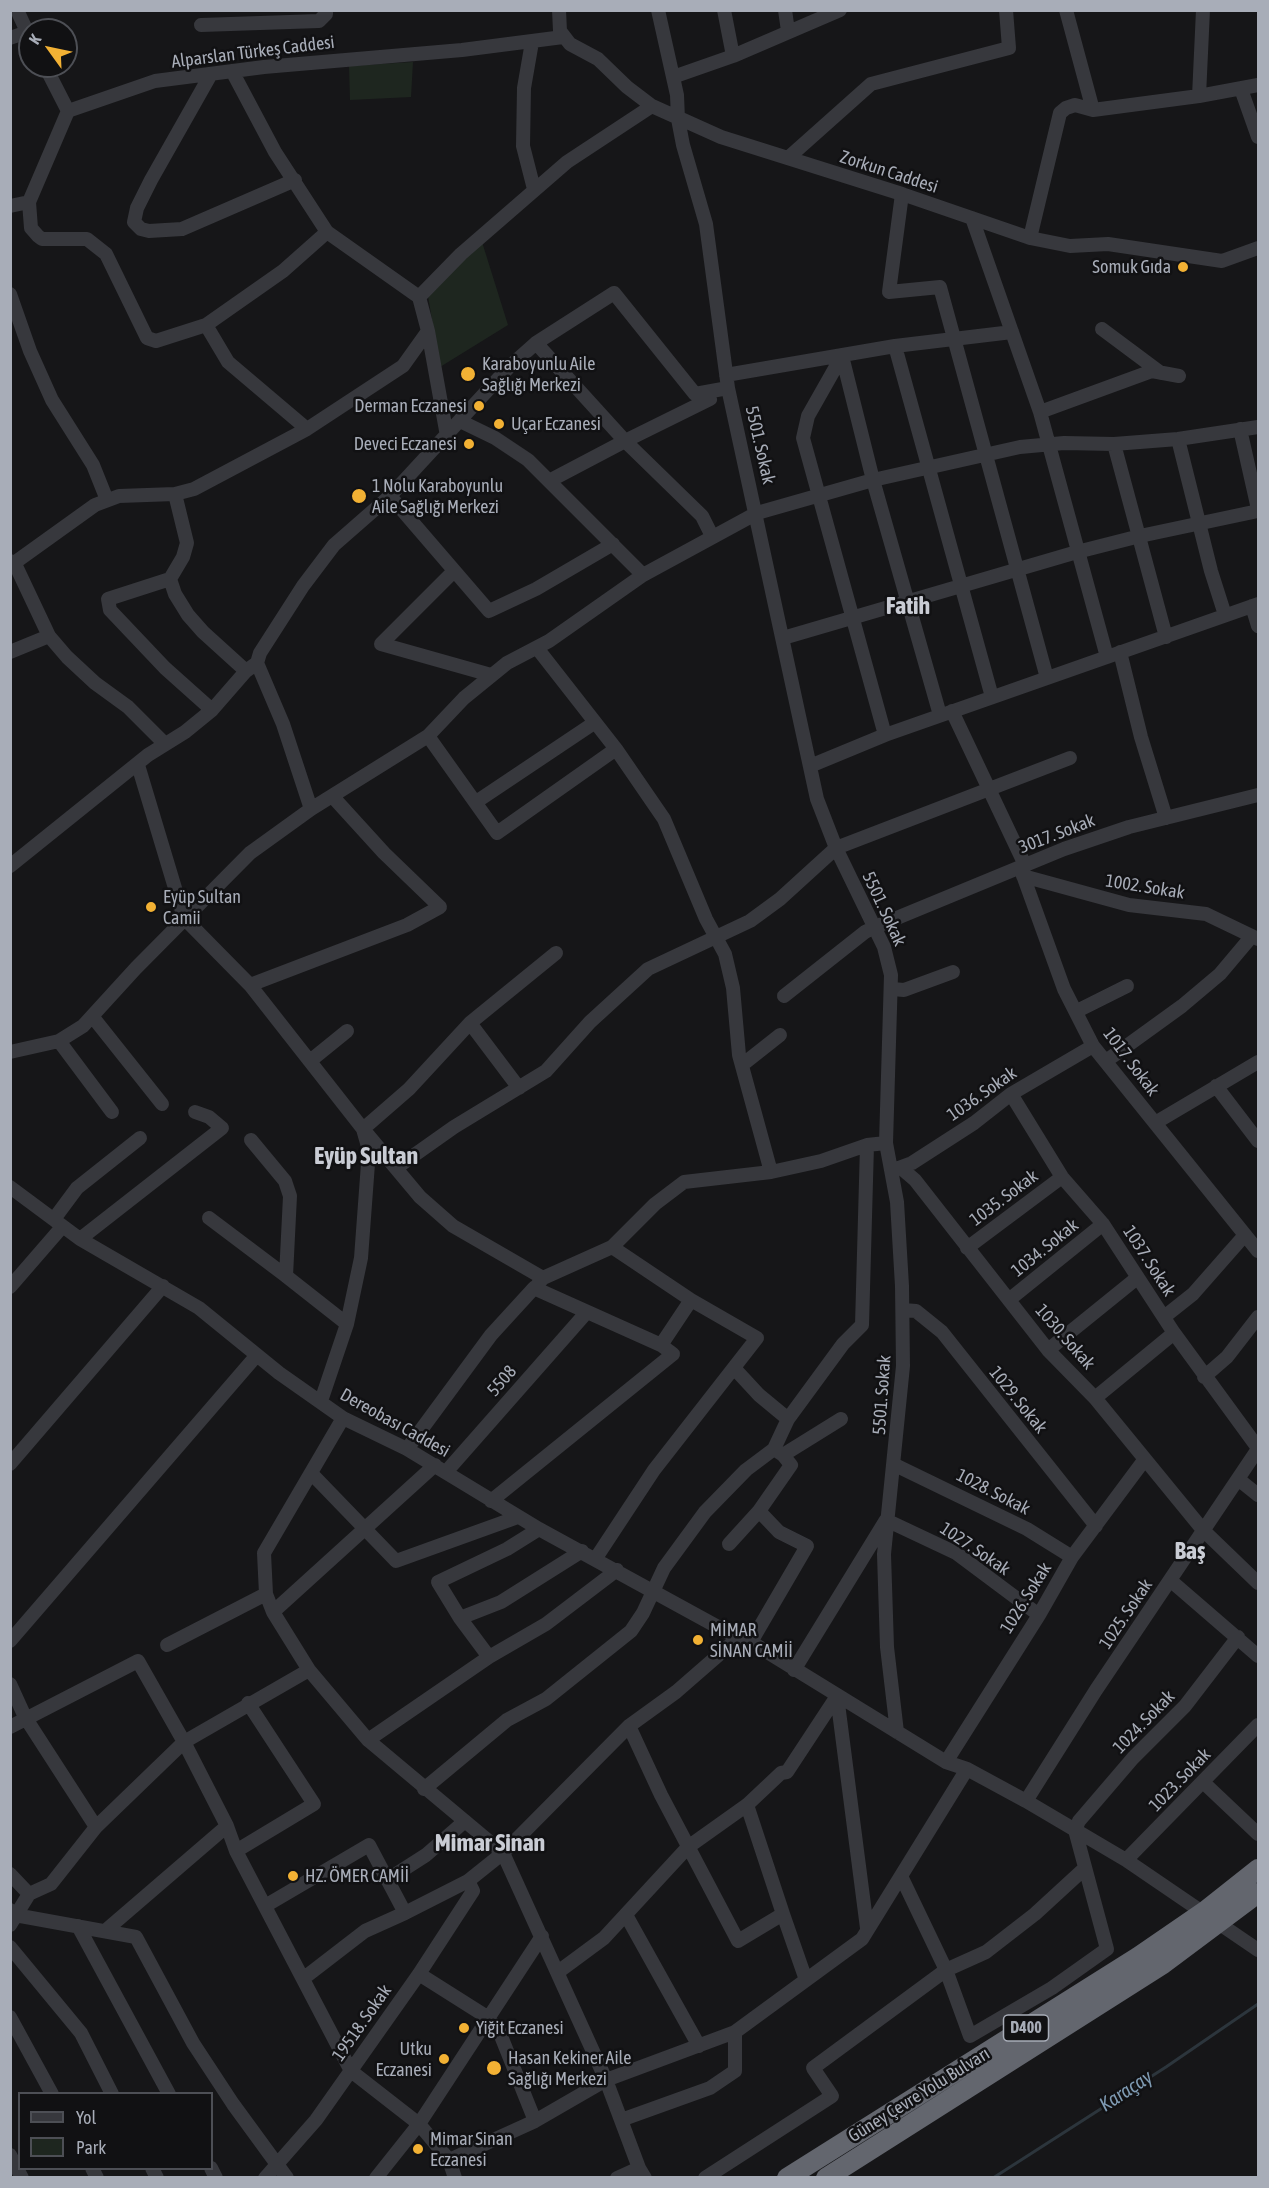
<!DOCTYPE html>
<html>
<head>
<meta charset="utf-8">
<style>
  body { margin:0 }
  #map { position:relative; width:1269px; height:2188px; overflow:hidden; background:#161618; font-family:"Asap Condensed",sans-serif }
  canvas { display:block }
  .frame { position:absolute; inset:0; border:12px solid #a8adb8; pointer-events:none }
  .legend { position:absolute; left:18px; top:2092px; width:195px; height:78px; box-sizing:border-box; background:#111113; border:2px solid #4d4f55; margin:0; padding:8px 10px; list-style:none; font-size:18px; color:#a8adb8 }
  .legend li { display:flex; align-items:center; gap:12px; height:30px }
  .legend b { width:30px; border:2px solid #4d4f55 }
  .north { position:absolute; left:18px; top:18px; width:60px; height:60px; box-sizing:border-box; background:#111113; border:2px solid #4d4f55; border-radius:50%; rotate:303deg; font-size:16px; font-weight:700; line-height:24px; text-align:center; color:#a8adb8 }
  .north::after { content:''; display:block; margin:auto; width:21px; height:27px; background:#f2b134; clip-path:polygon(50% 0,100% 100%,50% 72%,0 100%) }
</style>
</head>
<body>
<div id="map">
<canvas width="1269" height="2188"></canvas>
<div class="frame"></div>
<ul class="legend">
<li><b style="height:8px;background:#37383d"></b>Yol</li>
<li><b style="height:16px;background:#1e261f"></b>Park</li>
</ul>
<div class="north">K</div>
</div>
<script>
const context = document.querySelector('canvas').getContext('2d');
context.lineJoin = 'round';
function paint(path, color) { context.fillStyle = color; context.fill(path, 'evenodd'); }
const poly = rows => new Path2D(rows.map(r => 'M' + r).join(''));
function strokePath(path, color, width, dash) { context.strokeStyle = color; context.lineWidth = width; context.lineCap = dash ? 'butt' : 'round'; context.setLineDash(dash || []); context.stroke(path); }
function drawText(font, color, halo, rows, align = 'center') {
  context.font = font + ' "Asap Condensed",sans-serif'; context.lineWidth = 5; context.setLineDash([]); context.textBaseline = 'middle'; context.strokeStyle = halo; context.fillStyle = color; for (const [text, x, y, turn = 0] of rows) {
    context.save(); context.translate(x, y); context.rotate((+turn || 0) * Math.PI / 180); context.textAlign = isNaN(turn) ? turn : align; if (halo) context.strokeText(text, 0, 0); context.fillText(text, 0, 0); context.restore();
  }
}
paint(poly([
  [413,62,411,97,350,100,349,66],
  [482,242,508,325,440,367,428,296]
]), '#1e261f');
strokePath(poly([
  [993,2178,1166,2067,1258,2004]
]), '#2c353c', 3);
strokePath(poly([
  [17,10,30,38],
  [559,10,560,31,570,44,598,59,627,87,652,106,721,137,902,194,1030,238,1070,246,1108,244,1222,261,1258,248],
  [658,10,677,95,678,119,683,145,706,224,728,388,817,799,836,848,884,947,891,975,886,1143,897,1202,902,1286,903,1366,884,1554,887,1647,897,1732],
  [724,10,733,56],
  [785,10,788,31],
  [1066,10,1093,110],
  [201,25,319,21,326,14,326,10],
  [10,38,27,32],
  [532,42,524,88,523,146,534,189],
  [45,66,68,111],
  [232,71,275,152,327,232,419,297],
  [211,74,151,180,137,208,134,222,141,229,149,231,182,229,295,180],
  [673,77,733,56,840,10],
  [1241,89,1258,137],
  [1199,96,1203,10],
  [788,158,871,84,1009,48,1006,10],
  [902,194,889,292,940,287,1047,678],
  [29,202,31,228,38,236,42,239,87,239,106,254,147,338,156,341,206,325,228,362,307,429],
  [10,206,29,202,68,111,155,81,264,67,462,50,563,37],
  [972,218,1040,412,1107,657],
  [1030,238,1060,113,1066,108,1075,105,1093,110,1199,96,1258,85],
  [10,294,30,351,52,400,93,465,107,500],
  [206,325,283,271,327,232],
  [1102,329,1161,373],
  [428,331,419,297,461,254,567,162,652,106],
  [536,343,625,441,710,399,708,392],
  [895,346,992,697],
  [842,356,808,416,803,438,885,735],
  [842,356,873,480,940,715],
  [726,375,895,346,1012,332],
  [1040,412,1152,371,1179,376],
  [462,422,495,438,528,460,643,575],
  [1240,429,1258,509],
  [1178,439,1211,571,1225,615],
  [1114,444,1166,637],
  [549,481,625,441,702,516,712,536],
  [175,494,187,543,183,557,170,579,175,594,188,615,203,632,246,671],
  [390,496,489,611,536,589,613,544],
  [10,561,15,564,49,636,67,657,95,683,128,707,164,743],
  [10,566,95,505,119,496,175,494,194,489,307,429,403,366,428,331,447,436],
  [454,571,381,644,491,675],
  [170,579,108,599,110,610,165,668,212,710],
  [1252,606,1258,626],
  [783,638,1077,552,1140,536,1258,511],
  [537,648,616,749,664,819,706,919,725,954,733,988,739,1055,771,1172],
  [10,652,49,636],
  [1120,652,1141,737,1166,818],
  [257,663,283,724,311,809],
  [952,711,1025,865],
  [428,736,497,833,616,749],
  [138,765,184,918,250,985,363,1129,420,1197,453,1226,543,1278],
  [810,766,885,735,1258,604],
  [476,802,594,723],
  [10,866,148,755,185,732,212,710,246,671,257,663,260,653,303,586,334,545,390,496,509,367,536,343,614,293,695,394,728,388],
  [1020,867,1064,989,1093,1046,1258,1251],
  [1023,876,1129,905,1206,914,1258,939],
  [250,985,407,925,440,907,384,853,333,797],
  [892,989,904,990,953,972],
  [784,996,865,932,875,927,1064,849,1129,827,1258,795],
  [1077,1011,1127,986],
  [92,1016,162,1104],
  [470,1023,556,953],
  [59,1041,112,1112],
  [10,1052,59,1041,83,1026,136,968,250,853,311,809,428,736,464,698,507,663,549,641,643,575,757,513,873,480,1020,447,1064,443,1114,444,1178,439,1258,427],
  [310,1061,347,1031],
  [1106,1061,1182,1006,1220,974,1252,936],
  [742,1065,780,1035],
  [1216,1086,1258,1141],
  [1011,1094,1062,1177,1103,1224,1174,1333,1258,1448],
  [1155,1123,1258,1062],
  [251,1140,285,1181,290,1196,286,1276,347,1324],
  [396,1168,454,1127,546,1071,590,1022,648,969,750,921,780,899,836,848,1070,758],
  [901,1168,915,1180,1048,1350,1095,1398,1203,1530,1258,1583],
  [893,1170,912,1163,974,1123,1011,1094,1093,1046],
  [10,1187,80,1239,199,1308,279,1373,343,1418,407,1449,539,1529,738,1638,751,1642,946,1762,967,1769,1026,1801,1126,1860,1258,1950],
  [209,1218,286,1276],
  [54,1219,77,1188,140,1138],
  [80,1239,222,1128,209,1117,195,1112],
  [967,1248,1062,1177],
  [538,1284,543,1278,612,1247,655,1204,684,1182,771,1172,821,1161,867,1145,886,1143],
  [10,1287,62,1227],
  [1010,1299,1103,1224],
  [903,1310,916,1311,942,1332,1096,1526],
  [1164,1317,1193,1294,1244,1236],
  [661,1345,691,1300],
  [1048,1350,1137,1278],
  [734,1368,759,1395,788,1419],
  [1204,1377,1227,1357,1258,1317],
  [1095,1398,1174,1333],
  [321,1401,347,1324,361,1258,369,1150,363,1129,409,1089,470,1023,519,1088],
  [343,1418,264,1553,266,1594,273,1612,309,1670,368,1740,503,1853,606,2080,639,2168],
  [407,1449,491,1335,534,1288,661,1345,673,1354,491,1501],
  [774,1449,788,1419,843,1344,862,1325,867,1145],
  [10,1464,163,1286],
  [895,1465,1027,1529,1072,1557],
  [446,1472,586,1313],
  [311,1473,396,1561,518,1517],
  [1238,1479,1258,1495],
  [729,1544,759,1511],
  [596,1558,654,1470,757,1338,691,1300,612,1247],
  [1170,1580,1258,1656],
  [273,1612,435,1465],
  [460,1618,501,1602,582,1551],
  [10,1641,257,1355],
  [751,1642,807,1546,779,1532,759,1511,791,1465,783,1455],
  [167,1645,266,1594],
  [489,1657,460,1618,438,1582,507,1549,539,1529],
  [794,1670,886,1520,956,1553,1039,1615],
  [10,1684,25,1717,96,1827],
  [837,1696,867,1928],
  [629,1726,661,1795,738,1941,783,1914,806,1980],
  [10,1727,138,1661,184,1742,227,1826,236,1851,351,2071,419,2124,449,2160,455,2178],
  [368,1740,489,1657,546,1624,617,1570],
  [946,1762,1039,1615,1072,1557,1145,1459],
  [1203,1782,1258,1834],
  [424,1789,507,1720,546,1699,631,1631,643,1613,664,1568,705,1512,746,1470,774,1449,783,1455,841,1419],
  [1026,1801,1096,1690,1258,1449],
  [747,1805,783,1914],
  [236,1851,314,1804,248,1703],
  [1126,1860,1258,1725],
  [10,1874,29,1894],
  [901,1876,946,1970,970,2036,1052,1988,1107,1949,1075,1830,1079,1821,1133,1758,1185,1706,1238,1637],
  [387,1880,426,1855,465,1821],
  [265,1906,369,1845,405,1913,468,1881,503,1853,629,1726,676,1692,738,1638],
  [10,1910,15,1915,136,1937,193,2043,233,2104,287,2178],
  [626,1915,699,2046],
  [10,1925,29,1894,51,1884,96,1827,184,1742,309,1670],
  [78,1926,169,2094],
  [105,1931,227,1826],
  [10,1947,81,2033,112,2094],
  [558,1972,604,1938,688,1847,747,1805,781,1773,787,1772,837,1696],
  [419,1974,487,2017,499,2031,535,2121],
  [304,1978,365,1931,405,1913],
  [10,2017,52,2094],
  [621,2120,710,2088,735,2071,735,2032],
  [10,2155,22,2178],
  [449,2160,535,2121,606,2080,735,2032,862,1939,967,1769],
  [92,2168,97,2178],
  [152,2168,157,2178],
  [211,2168,216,2178],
  [265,2178,316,2120,419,1974,473,1891,468,1881],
  [376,2178,419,2124,542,1936],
  [617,2178,639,2168,645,2178],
  [705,2178,832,2096,813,2068,946,1970,986,1952,1035,1914,1084,1869]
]), '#37383d', 14);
strokePath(poly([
  [787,2178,1138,1957,1205,1911,1258,1869],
  [826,2178,1163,1964,1258,1893]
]), '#63666e', 20);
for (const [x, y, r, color] of [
  [1183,267,6,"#f2b134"],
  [468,374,8,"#f2b134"],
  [479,406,6,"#f2b134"],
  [499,424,6,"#f2b134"],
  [469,444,6,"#f2b134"],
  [359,496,8,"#f2b134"],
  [151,907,6,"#f2b134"],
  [698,1640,6,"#f2b134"],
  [293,1876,6,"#f2b134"],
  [464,2028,6,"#f2b134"],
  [444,2059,6,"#f2b134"],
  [494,2068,8,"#f2b134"],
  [418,2149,6,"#f2b134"]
]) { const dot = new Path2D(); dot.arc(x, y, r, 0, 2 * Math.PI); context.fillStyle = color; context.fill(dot); strokePath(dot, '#111113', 2); }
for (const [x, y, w] of [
  [1026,2028,45]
]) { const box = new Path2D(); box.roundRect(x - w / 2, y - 13, w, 26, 4.5); context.fillStyle = '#111113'; context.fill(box); strokePath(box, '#a8adb8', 1.5); }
drawText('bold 16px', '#a8adb8', null, [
  ["D400",1026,2028]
]);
drawText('18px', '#a8adb8', '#111113', [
  ["Alparslan Türkeş Caddesi",253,52,-7],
  ["Zorkun Caddesi",889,172,18],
  ["5501. Sokak",760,445,77],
  ["3017. Sokak",1057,834,-21],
  ["1002. Sokak",1145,887,9],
  ["5501. Sokak",884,909,65],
  ["1017. Sokak",1131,1062,53],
  ["1036. Sokak",982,1094,-35],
  ["1035. Sokak",1004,1198,-37],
  ["1034. Sokak",1045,1248,-39],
  ["1037. Sokak",1149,1261,57],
  ["1030. Sokak",1065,1337,49],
  ["5508",502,1381,-49],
  ["5501. Sokak",882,1395,-86],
  ["1029. Sokak",1018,1400,51],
  ["Dereobası Caddesi",395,1423,29],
  ["1028. Sokak",993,1492,27],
  ["1027. Sokak",975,1549,34],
  ["1026. Sokak",1026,1598,-58],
  ["1025. Sokak",1126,1614,-56],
  ["1024. Sokak",1144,1722,-46],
  ["1023. Sokak",1180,1780,-46],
  ["19518. Sokak",362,2023,-55],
  ["Güney Çevre Yolu Bulvarı",919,2095,-32]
]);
drawText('18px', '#a8adb8', '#111113', [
  ["Somuk Gıda",1171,267,"right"],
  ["Karaboyunlu Aile",482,364],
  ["Sağlığı Merkezi",482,385],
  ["Derman Eczanesi",467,406,"right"],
  ["Uçar Eczanesi",511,424],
  ["Deveci Eczanesi",457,444,"right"],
  ["1 Nolu Karaboyunlu",372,486],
  ["Aile Sağlığı Merkezi",372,507],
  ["Eyüp Sultan",163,897],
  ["Camii",163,918],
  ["MİMAR",710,1630],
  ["SİNAN CAMİİ",710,1651],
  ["HZ. ÖMER CAMİİ",305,1876],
  ["Yiğit Eczanesi",476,2028],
  ["Utku",432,2049,"right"],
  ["Eczanesi",432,2070,"right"],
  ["Hasan Kekiner Aile",508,2058],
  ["Sağlığı Merkezi",508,2079],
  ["Mimar Sinan",430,2139],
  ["Eczanesi",430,2160]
], 'left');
drawText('italic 20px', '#7f9bb3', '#111113', [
  ["Karaçay",1126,2091,-33]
]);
drawText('bold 24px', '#c9ccd4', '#111113', [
  ["Fatih",908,606],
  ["Eyüp Sultan",366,1156],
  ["Baş",1190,1551],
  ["Mimar Sinan",490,1843]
]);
</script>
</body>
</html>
